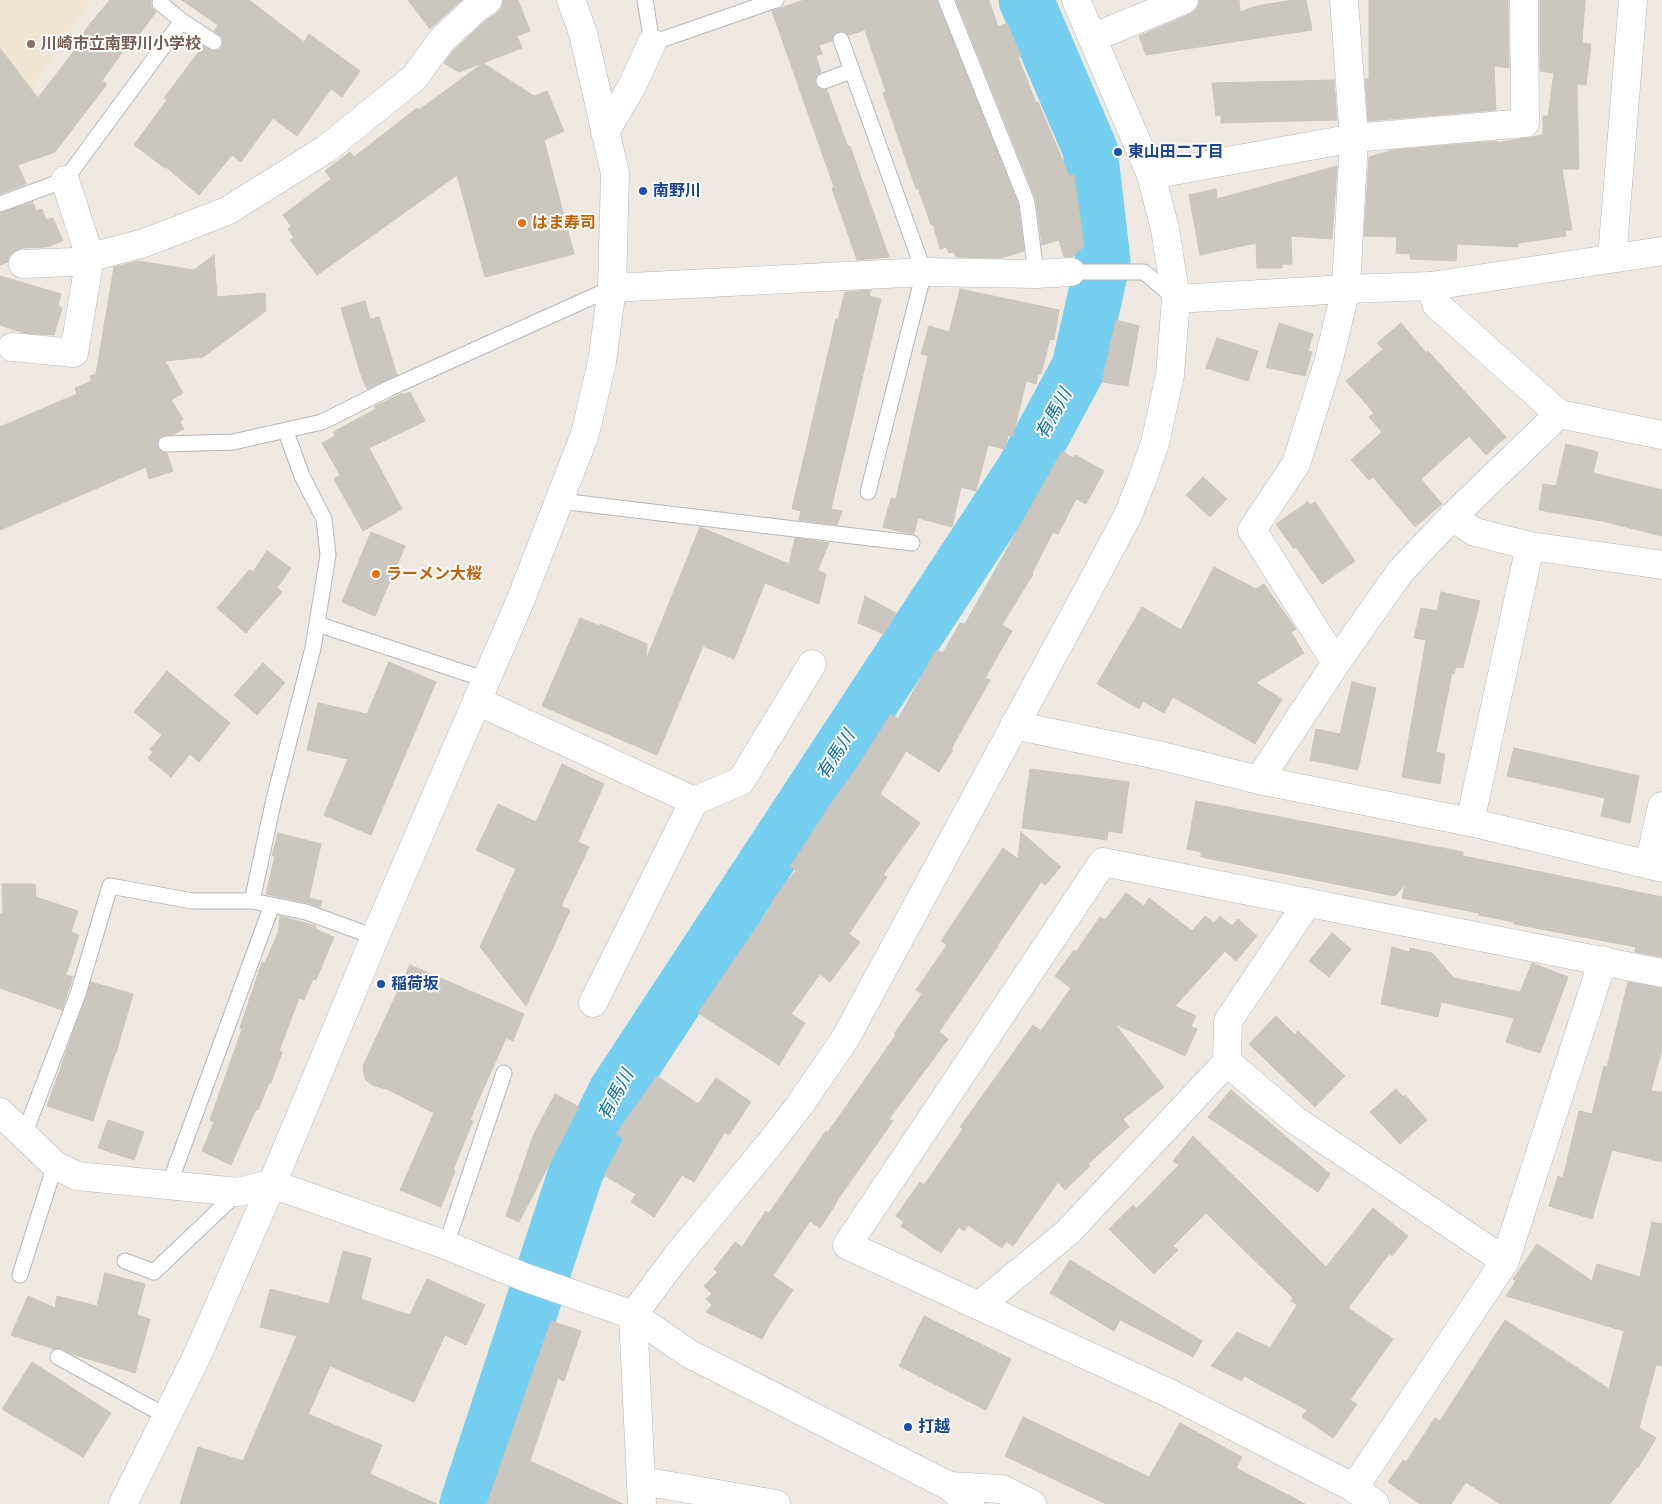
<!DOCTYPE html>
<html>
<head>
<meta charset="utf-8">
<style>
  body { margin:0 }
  canvas { display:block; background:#efe9e1 }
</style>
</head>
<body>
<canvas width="1662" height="1504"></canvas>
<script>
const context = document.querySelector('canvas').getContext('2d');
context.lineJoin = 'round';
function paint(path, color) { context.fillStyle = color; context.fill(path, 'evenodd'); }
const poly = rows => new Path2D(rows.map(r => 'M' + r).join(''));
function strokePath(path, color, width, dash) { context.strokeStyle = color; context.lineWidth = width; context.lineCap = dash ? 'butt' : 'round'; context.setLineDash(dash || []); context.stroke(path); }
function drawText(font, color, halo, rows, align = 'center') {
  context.font = font + ' Rubik,"Noto Sans JP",sans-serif'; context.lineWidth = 4; context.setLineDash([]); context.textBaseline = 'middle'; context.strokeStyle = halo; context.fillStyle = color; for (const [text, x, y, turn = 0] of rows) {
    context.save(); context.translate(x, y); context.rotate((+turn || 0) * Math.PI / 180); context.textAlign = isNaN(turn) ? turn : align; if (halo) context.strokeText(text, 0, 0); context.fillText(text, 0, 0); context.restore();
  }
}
paint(poly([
  [0,0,91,0,32,87,0,109]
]), '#f0e6d1');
strokePath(poly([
  [467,1504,576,1172,616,1091,1023,471,1079,367,1103,261,1090,149,1026,0]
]), '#75cff0', 55);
const building = poly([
  [110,0,151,0,151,7,156,12,135,40,132,38,102,81,107,84,55,152,18,165,26,184,0,194,0,48,38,98,77,47,75,46,89,25,110,0],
  [182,0,249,0,304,42,309,34,360,71,342,97,331,89,297,136,273,118,241,162,232,155,199,195,166,167,165,168,134,145,167,100,164,98,203,46,214,51,219,50,222,47,223,42,222,37,214,31,218,25,182,0],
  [408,0,462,0,430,29,408,0],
  [503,0,518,0,530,31,517,36,522,48,459,72,444,63,453,51,486,20,497,13,502,7,503,0],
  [804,0,937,0,1018,204,1024,251,1001,258,956,257,954,252,949,253,946,247,940,249,933,224,931,225,918,188,916,189,883,93,886,92,865,30,849,35,842,31,834,34,832,41,819,45,822,54,816,56,821,72,817,75,815,84,818,88,827,90,848,147,850,146,889,257,857,260,832,188,834,187,772,11,804,0],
  [956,0,989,0,998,27,1007,23,1021,56,1018,57,1036,103,1038,102,1070,178,1071,175,1074,175,1084,246,1072,257,1064,257,1059,240,1042,245,1036,199,956,0],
  [1199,0,1239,0,1240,12,1257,6,1293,0,1306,0,1312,30,1146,55,1139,36,1190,14,1197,9,1199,0],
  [1369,0,1508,0,1509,68,1494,66,1496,110,1368,121,1365,79,1369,79,1369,0],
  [1540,0,1585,0,1582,43,1591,44,1586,85,1577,84,1579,169,1562,169,1572,230,1565,231,1566,236,1518,243,1518,247,1457,244,1456,261,1410,259,1410,254,1396,253,1397,237,1364,236,1369,157,1393,150,1497,141,1497,143,1543,135,1543,116,1548,116,1554,73,1540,71,1540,0],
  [483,63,534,96,547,91,564,131,544,140,574,254,485,277,457,175,317,275,290,240,294,237,288,229,291,226,283,215,331,179,325,171,350,152,354,157,417,108,419,110,483,63],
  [1334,80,1337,120,1221,123,1221,115,1216,116,1212,83,1334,80],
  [1337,166,1332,239,1291,236,1292,264,1282,264,1282,268,1257,268,1256,243,1200,255,1189,195,1216,189,1217,199,1337,166],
  [33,202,36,211,42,209,46,220,53,218,63,241,46,247,22,248,15,251,9,256,8,262,0,265,0,213,33,202],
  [214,255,217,297,265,293,266,311,203,357,165,361,183,393,171,400,183,419,180,422,184,429,174,434,162,436,158,439,157,444,161,452,167,453,173,471,149,479,146,467,0,530,0,427,77,394,75,388,92,381,90,376,96,374,114,267,138,261,194,270,214,255],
  [0,276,61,294,58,306,62,308,54,335,24,333,0,325,0,276],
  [960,289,1059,310,1054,340,1050,339,1041,374,1038,374,1036,384,1026,381,1013,436,1008,435,1005,449,988,445,976,491,961,487,952,527,918,518,914,534,906,533,883,527,891,498,896,499,928,356,921,354,929,326,949,332,960,289],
  [871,290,869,296,881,299,831,509,842,511,837,525,799,520,801,511,792,509,836,319,838,319,845,292,871,290],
  [365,301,370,319,379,317,397,375,367,389,362,378,341,308,365,301],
  [1116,320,1139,326,1128,386,1102,382,1116,320],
  [1279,323,1313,334,1308,351,1312,352,1305,376,1266,367,1279,323],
  [1401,323,1426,353,1428,351,1506,437,1486,455,1469,436,1421,479,1442,504,1415,527,1373,477,1369,480,1351,460,1382,432,1369,417,1374,413,1346,381,1383,349,1377,343,1401,323],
  [1217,338,1258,351,1248,381,1206,368,1217,338],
  [410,392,425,421,369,448,402,509,363,531,334,479,340,475,322,443,335,436,333,432,376,409,375,406,403,393,403,395,410,392],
  [1566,444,1598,452,1593,473,1662,490,1662,536,1602,521,1539,510,1543,484,1556,486,1566,444],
  [1062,451,1073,458,1075,455,1104,471,1086,504,1076,499,1058,534,1053,532,1032,573,1033,574,1002,625,1012,631,985,678,990,680,951,749,953,750,939,772,906,751,880,794,920,823,883,875,887,877,849,934,860,942,830,982,820,974,791,1014,805,1023,779,1065,698,1013,774,902,772,901,796,870,790,867,830,805,858,766,891,714,898,719,936,650,943,653,960,623,965,624,1062,451],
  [1203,477,1227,499,1210,517,1186,495,1203,477],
  [1308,502,1310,505,1315,502,1355,561,1322,584,1296,547,1294,549,1276,524,1308,502],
  [700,527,789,564,795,538,829,543,818,570,826,574,819,604,765,583,734,659,703,646,657,755,542,706,580,618,600,626,600,624,647,644,646,660,700,527],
  [371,532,405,546,375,616,342,602,371,532],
  [267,551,291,568,277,588,282,592,246,633,217,608,250,569,253,572,267,551],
  [1214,567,1256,589,1264,584,1296,629,1291,632,1304,653,1256,683,1282,699,1255,744,1173,697,1164,713,1143,701,1139,709,1097,684,1142,607,1181,630,1214,567],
  [1441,592,1480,601,1463,668,1456,667,1454,674,1452,673,1436,752,1445,754,1440,784,1402,777,1426,640,1414,638,1421,608,1437,611,1441,592],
  [865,596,896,613,884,634,858,623,865,596],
  [389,662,436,682,371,835,324,815,348,759,307,750,318,703,367,714,389,662],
  [263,663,285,683,257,715,234,695,263,663],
  [167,671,230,723,199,762,190,754,171,777,148,758,153,752,150,749,162,735,134,712,167,671],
  [1352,682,1376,688,1358,770,1310,760,1316,729,1340,734,1352,682],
  [1514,748,1639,776,1630,823,1601,816,1605,798,1507,776,1514,748],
  [562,764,604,784,578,842,589,847,561,906,570,910,526,1006,480,947,516,869,476,850,498,804,536,822,562,764],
  [1030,769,1129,782,1122,833,1108,831,1107,840,1022,828,1030,769],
  [1196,801,1463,852,1463,856,1662,897,1662,957,1635,952,1636,947,1514,924,1514,922,1479,915,1479,913,1402,898,1405,884,1395,896,1201,857,1201,852,1187,849,1196,801],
  [1021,832,1061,867,1045,885,1041,882,997,946,998,946,939,1032,948,1039,889,1119,893,1121,836,1202,837,1202,820,1228,810,1221,773,1276,793,1290,770,1324,762,1339,706,1312,712,1305,706,1299,712,1294,704,1286,718,1272,714,1269,735,1242,742,1247,766,1211,769,1213,826,1131,828,1132,896,1035,894,1034,922,994,916,990,947,945,941,941,1003,848,1018,859,1021,832],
  [278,833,321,844,309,898,322,901,320,907,308,903,266,894,275,856,272,856,278,833],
  [2,884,35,884,36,897,78,911,71,932,79,935,66,975,73,977,62,1010,0,988,0,914,3,913,2,884],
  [1126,893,1144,906,1149,898,1192,931,1205,916,1214,923,1220,916,1232,926,1238,919,1257,936,1236,961,1225,951,1175,1006,1196,1016,1191,1026,1197,1029,1185,1056,1115,1024,1164,1087,1123,1119,1129,1127,1088,1164,1090,1166,1065,1190,1058,1182,1013,1246,1006,1241,1002,1248,968,1225,964,1231,959,1227,941,1253,901,1226,904,1222,896,1216,920,1182,924,1185,963,1129,960,1127,1033,1025,1041,1031,1071,988,1055,976,1074,950,1076,952,1100,917,1105,920,1126,893],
  [280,916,316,926,315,929,334,937,316,980,313,979,304,1000,299,998,279,1051,282,1052,271,1083,269,1083,258,1110,256,1109,231,1165,202,1151,214,1122,210,1120,242,1029,240,1028,262,962,265,963,278,933,280,916],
  [1332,933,1351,949,1329,977,1309,961,1332,933],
  [1392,947,1409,952,1410,948,1432,953,1454,978,1520,992,1532,963,1568,977,1540,1053,1506,1042,1514,1018,1441,1002,1438,1017,1381,1004,1392,947],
  [410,965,524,1014,513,1041,506,1038,481,1094,470,1120,473,1121,453,1170,455,1171,441,1207,400,1190,434,1113,389,1090,372,1085,365,1079,363,1066,410,965],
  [91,982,133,994,116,1053,115,1053,93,1121,47,1106,91,982],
  [1628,982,1662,988,1662,1049,1651,1091,1662,1092,1662,1162,1612,1150,1592,1219,1549,1206,1558,1176,1563,1178,1579,1111,1592,1114,1604,1066,1607,1067,1628,982],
  [1276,1016,1295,1035,1298,1031,1345,1076,1315,1107,1249,1044,1276,1016],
  [657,1076,698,1104,716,1078,751,1102,729,1135,725,1132,694,1182,682,1175,654,1217,631,1202,636,1194,604,1175,624,1139,616,1134,657,1076],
  [1396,1089,1403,1097,1405,1095,1427,1120,1400,1144,1370,1112,1396,1089],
  [1231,1090,1330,1174,1318,1192,1208,1117,1231,1090],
  [555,1094,579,1107,519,1222,506,1216,533,1136,555,1094],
  [108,1120,144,1132,134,1160,98,1148,108,1120],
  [1193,1136,1326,1267,1373,1208,1408,1236,1392,1256,1389,1254,1348,1308,1393,1339,1350,1400,1357,1404,1333,1438,1302,1417,1307,1410,1244,1376,1242,1381,1211,1366,1237,1332,1270,1348,1297,1305,1291,1301,1293,1298,1206,1213,1173,1246,1178,1250,1154,1274,1109,1229,1133,1205,1136,1209,1179,1165,1173,1161,1193,1136],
  [1652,1222,1662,1224,1662,1366,1656,1365,1639,1428,1656,1438,1638,1468,1637,1467,1610,1504,1500,1504,1466,1482,1451,1504,1420,1504,1388,1482,1403,1460,1406,1462,1435,1418,1440,1421,1505,1320,1609,1389,1624,1331,1506,1296,1516,1281,1513,1279,1537,1244,1592,1281,1597,1264,1640,1277,1652,1222],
  [343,1251,371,1258,361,1299,410,1315,427,1279,485,1305,466,1345,445,1335,414,1402,330,1366,308,1414,382,1445,370,1474,437,1504,180,1504,198,1447,243,1461,297,1336,260,1327,270,1289,329,1304,343,1251],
  [1070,1260,1202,1341,1193,1357,1120,1320,1114,1331,1050,1293,1070,1260],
  [105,1273,145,1284,137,1315,150,1319,135,1373,72,1354,62,1349,54,1349,11,1335,28,1296,55,1308,57,1296,97,1306,105,1273],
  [924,1316,1011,1359,986,1410,899,1366,924,1316],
  [551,1321,581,1331,564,1381,558,1378,530,1461,623,1504,487,1504,551,1321],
  [32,1362,111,1413,83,1457,2,1409,32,1362],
  [1023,1417,1149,1477,1180,1423,1242,1457,1236,1468,1305,1504,1106,1504,1005,1456,1023,1417]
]);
paint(building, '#cbc7bf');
strokePath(building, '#cbc5ba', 1);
const service = poly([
  [645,0,652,43,776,0],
  [946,0,1027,202,1036,274],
  [160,3,182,21,214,42],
  [841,40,924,272,868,492],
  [824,81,851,71],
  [0,204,65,180,182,21],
  [1071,272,1144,272,1175,298],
  [166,444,233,442,322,422,390,388,612,288],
  [560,501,912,543],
  [317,624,487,680],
  [252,901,274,799,313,648,328,555,324,519,302,476,286,432],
  [24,1135,78,994,110,886,193,901,252,901,306,912,375,937],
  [169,1185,272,905],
  [446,1245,504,1073],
  [125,1261,154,1272,238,1192],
  [20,1275,55,1165],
  [58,1357,168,1417]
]);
const minor = poly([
  [1092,38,1184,0],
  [605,132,632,86,652,43],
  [1151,175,1354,138,1525,123,1524,0],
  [23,264,72,262,144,243,227,211,326,149,414,78,441,41,476,8,488,0],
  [1431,286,1436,304,1559,414,1662,435],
  [612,288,924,272,1036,274,1071,272],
  [12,347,74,353,90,257,65,180],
  [1452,517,1475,532,1530,546,1662,565],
  [1336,663,1252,530,1296,464,1328,363,1346,289,1354,138,1344,0],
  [477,701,694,801],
  [1014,725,1162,756,1259,780,1470,822,1662,868],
  [1259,780,1336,663,1400,572,1452,517,1559,414],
  [1470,822,1530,546],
  [1649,865,1662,806],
  [593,1003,694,801,741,781,812,664],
  [1227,1062,1295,1120,1505,1261],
  [0,1112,55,1165,77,1176,238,1192,272,1184],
  [980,1305,1068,1232,1227,1062,1228,1021,1308,902],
  [633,1315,642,1504],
  [642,1481,776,1504],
  [1354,1488,1505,1261,1603,960],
  [1375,1504,1354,1488,1171,1394,847,1245,1103,862,1662,973]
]);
const tertiary = poly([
  [1612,258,1633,0],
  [1176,299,1346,289,1431,286,1662,251],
  [272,1184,446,1245,524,1277,633,1315,688,1353,949,1486,970,1504],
  [633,1315,677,1256,768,1146,799,1106,845,1039,1094,579,1128,515,1142,480,1155,443,1170,375,1176,299,1165,229,1151,175,1076,0],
  [949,1486,1002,1489,1032,1504],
  [123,1504,197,1356,272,1184,375,937,521,599,585,434,602,362,612,288,615,173,583,33,571,0]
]);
strokePath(service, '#b4b7c1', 17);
strokePath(minor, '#b4b7c1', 29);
strokePath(tertiary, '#b4b7c1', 29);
strokePath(service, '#fff', 15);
strokePath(minor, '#fff', 28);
strokePath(tertiary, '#fff', 28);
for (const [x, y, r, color] of [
  [31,44,5,"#8d6e63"],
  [1118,152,5,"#1a4fb4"],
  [643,191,5,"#1a4fb4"],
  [522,223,5,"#e8710a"],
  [376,574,5,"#e8710a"],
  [381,984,5,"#1a4fb4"],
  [908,1427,5,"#1a4fb4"]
]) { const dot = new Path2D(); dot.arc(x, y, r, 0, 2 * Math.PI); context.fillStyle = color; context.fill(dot); strokePath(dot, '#fff', 2); }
drawText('bold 16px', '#785e54', '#fff', [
  ["川崎市立南野川小学校",41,44]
], 'left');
drawText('bold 16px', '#164399', '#fff', [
  ["東山田二丁目",1128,152],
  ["南野川",653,191],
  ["稲荷坂",391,984],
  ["打越",918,1427]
], 'left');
drawText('bold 16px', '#c56008', '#fff', [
  ["はま寿司",532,223],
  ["ラーメン大桜",386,574]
], 'left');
drawText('italic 18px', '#0d6fa3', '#fff', [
  ["有馬川",1054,414,-61],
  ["有馬川",836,755,-57],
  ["有馬川",616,1095,-61]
]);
</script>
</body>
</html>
